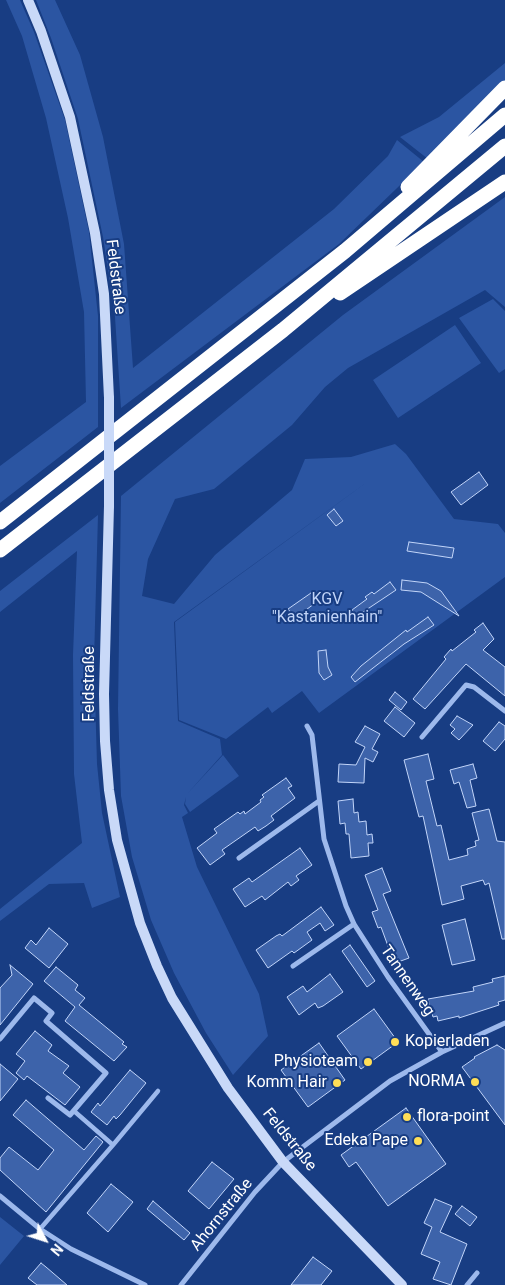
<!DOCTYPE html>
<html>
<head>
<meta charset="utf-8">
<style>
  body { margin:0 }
  #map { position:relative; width:505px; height:1285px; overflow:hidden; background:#183d83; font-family:Roboto,sans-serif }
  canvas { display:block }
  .north { position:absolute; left:20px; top:1215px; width:50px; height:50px; -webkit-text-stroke:4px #183d83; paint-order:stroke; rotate:130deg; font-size:14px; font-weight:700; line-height:20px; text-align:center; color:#fff }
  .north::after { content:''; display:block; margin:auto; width:18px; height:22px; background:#fff; clip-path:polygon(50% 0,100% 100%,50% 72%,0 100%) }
</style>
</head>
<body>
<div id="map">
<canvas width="505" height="1285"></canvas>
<div class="north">N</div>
</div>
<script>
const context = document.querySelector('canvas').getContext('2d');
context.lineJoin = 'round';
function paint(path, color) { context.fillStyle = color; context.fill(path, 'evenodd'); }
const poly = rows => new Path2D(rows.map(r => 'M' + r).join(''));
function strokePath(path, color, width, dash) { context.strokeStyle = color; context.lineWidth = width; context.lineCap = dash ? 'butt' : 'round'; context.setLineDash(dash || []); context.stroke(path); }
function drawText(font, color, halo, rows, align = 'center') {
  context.font = font + ' Roboto,sans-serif'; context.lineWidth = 4; context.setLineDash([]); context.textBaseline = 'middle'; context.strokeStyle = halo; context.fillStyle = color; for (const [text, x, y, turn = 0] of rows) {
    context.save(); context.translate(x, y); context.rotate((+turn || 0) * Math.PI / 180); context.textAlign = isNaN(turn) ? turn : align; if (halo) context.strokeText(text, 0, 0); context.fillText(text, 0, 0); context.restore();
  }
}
paint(poly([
  [6,0,20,0,34,32,65,120,89,232,98,316,98,427,0,503,0,466,86,402,84,312,68,218,46,118,22,36],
  [36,0,55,0,80,55,103,137,124,244,133,368,334,209,388,156,397,140,424,162,339,244,121,408,115,317,103,237,78,119,51,38],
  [505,63,505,85,428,159,400,137,439,117],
  [505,197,505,307,485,290,348,368,325,387,292,425,214,489,175,499,148,559,142,596,174,604,215,555,292,490,305,459,351,457,395,444,406,454,454,519,498,524,505,533,505,577,319,713,302,691,272,713,268,707,226,739,179,720,175,622,374,477,174,622,178,721,220,739,222,755,187,794,223,755,239,776,190,812,185,804,186,797,184,805,188,813,182,817,197,867,259,994,268,1036,233,1075,206,1033,174,973,151,920,132,857,121,796,118,709,121,496,343,315],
  [493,299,505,311,505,369,499,373,459,318],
  [455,325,481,363,398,418,373,380],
  [98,515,94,660,97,764,102,813,120,897,92,908,84,883,49,884,0,921,0,909,82,843,74,774,73,655,77,551,0,612,0,591],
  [0,1217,24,1236,0,1265]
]), '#2b55a2');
const building = poly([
  [479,472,488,485,461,505,451,492,479,472],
  [334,509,343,521,336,526,327,515,334,509],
  [409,542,454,548,452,558,407,551,409,542],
  [402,580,427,583,441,591,459,616,421,592,401,590,402,580],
  [390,582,396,590,357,616,352,610,367,599,365,597,372,592,374,594,390,582],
  [311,593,318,601,295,618,288,609,311,593],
  [428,617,434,625,404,644,355,682,351,677,361,666,406,630,407,632,428,617],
  [483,623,494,639,483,650,505,667,505,696,466,664,425,709,413,699,446,659,444,657,451,649,452,651,476,632,474,630,483,623],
  [326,650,328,667,332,675,324,680,319,673,318,651,326,650],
  [395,692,407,702,401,710,389,700,395,692],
  [395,707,415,723,404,737,384,721,395,707],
  [457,716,473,725,459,740,451,733,455,729,450,725,457,716],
  [499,722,505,726,505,739,495,751,483,741,499,722],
  [365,726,380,734,372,749,378,752,373,762,365,758,364,783,338,782,339,764,356,765,365,747,355,742,365,726],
  [428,754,434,779,426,781,437,826,441,825,449,860,468,855,467,849,476,846,475,841,479,840,472,813,489,809,497,841,505,842,505,939,502,939,489,883,485,885,483,880,461,886,464,899,442,905,423,816,419,817,404,760,428,754],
  [473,764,477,778,470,780,476,806,467,808,459,782,454,784,450,770,473,764],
  [286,778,292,786,288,788,295,798,271,816,274,820,266,826,258,831,255,827,222,850,225,854,210,865,197,848,217,833,214,829,238,812,240,814,244,811,245,814,261,802,260,800,264,797,262,795,286,778],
  [353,799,354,813,358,812,359,822,366,821,367,835,372,834,373,843,368,843,369,856,351,858,349,834,346,834,345,823,340,824,338,801,353,799],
  [300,848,312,865,296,876,299,880,291,886,288,882,265,900,262,896,245,907,233,889,249,878,252,882,300,848],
  [382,868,391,891,383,894,409,958,398,962,396,955,392,957,381,927,378,928,372,912,378,910,365,875,382,868],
  [321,907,334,925,325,931,320,923,307,932,312,940,294,953,292,951,268,968,256,950,276,936,280,934,282,936,321,907],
  [465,919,475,960,452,965,442,925,465,919],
  [49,928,68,944,49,968,25,948,31,940,36,945,49,928],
  [350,945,375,981,367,987,342,951,350,945],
  [10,965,33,984,0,1025,0,988,12,975,10,965],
  [56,967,78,985,75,990,85,998,79,1005,124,1042,122,1044,127,1047,114,1061,65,1021,75,1007,44,981,56,967],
  [330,974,343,992,323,1006,318,1008,315,1003,299,1015,287,997,303,986,307,992,330,974],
  [505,976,505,1000,498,1002,499,1005,459,1018,459,1016,438,1021,437,1016,433,1017,428,999,474,991,473,987,493,982,492,979,505,976],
  [374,1009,398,1042,361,1069,337,1036,374,1009],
  [35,1031,52,1045,48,1051,69,1066,63,1073,80,1087,65,1105,27,1076,24,1080,16,1073,25,1061,16,1054,35,1031],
  [319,1043,345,1080,308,1107,281,1070,319,1043],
  [497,1045,505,1050,505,1125,462,1067,475,1058,474,1057,497,1045],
  [0,1064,18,1079,0,1101,0,1064],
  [130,1070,146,1083,120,1115,116,1119,114,1116,107,1125,91,1112,98,1103,100,1106,130,1070],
  [26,1100,84,1150,96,1136,103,1142,46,1212,0,1170,0,1158,9,1147,38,1170,54,1150,13,1115,26,1100],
  [406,1108,446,1164,388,1206,356,1162,349,1167,341,1155,406,1108],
  [212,1162,234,1179,209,1209,188,1191,212,1162],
  [111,1184,133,1202,108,1232,87,1213,111,1184],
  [435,1199,452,1206,440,1232,467,1244,451,1285,433,1279,440,1262,421,1254,432,1227,424,1223,435,1199],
  [153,1201,190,1233,184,1240,147,1209,153,1201],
  [462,1206,477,1217,470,1226,455,1214,462,1206],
  [313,1257,332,1271,321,1285,291,1285,313,1257],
  [41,1263,46,1267,67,1285,37,1285,28,1278,41,1263]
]);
paint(building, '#3d63aa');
strokePath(building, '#c2d5f9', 1);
strokePath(poly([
  [113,1145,158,1091],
  [40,1229,113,1145,74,1111]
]), '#9db9ec', 4.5);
strokePath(poly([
  [307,726,312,735,324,839,346,906,354,924,388,977,442,1052],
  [422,737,466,685,474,687,505,711],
  [239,858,319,801],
  [293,966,354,924],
  [0,1039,34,998,52,1013,46,1021,106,1073,70,1115,48,1098],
  [0,1196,40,1229,71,1249,145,1285],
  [181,1285,255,1192,283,1162,390,1081,442,1052,505,1023],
  [467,1285,477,1273]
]), '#9db9ec', 5);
strokePath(poly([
  [28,0,41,31,70,117,95,233,104,294,109,398],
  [109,506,104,694,105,741,109,790,117,840,140,923,157,966,172,998,228,1088,283,1162,402,1285]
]), '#c9d9f8', 10);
strokePath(poly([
  [408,187,505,88],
  [340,293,505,182],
  [0,522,345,251,505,115],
  [0,550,283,330,505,146]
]), '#fff', 15);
strokePath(poly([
  [109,506,109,398]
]), '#c9d9f8', 10);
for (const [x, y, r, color] of [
  [395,1042,5,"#ffde57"],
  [368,1062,5,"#ffde57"],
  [475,1082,5,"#ffde57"],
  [337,1083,5,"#ffde57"],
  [407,1117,5,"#ffde57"],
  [418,1141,5,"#ffde57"]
]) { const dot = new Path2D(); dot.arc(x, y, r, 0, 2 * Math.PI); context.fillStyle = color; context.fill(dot); strokePath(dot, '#183d83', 2); }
drawText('16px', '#fff', '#183d83', [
  ["Feldstraße",115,277,83],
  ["Feldstraße",90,684,-90],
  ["Tannenweg",407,981,55],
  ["Feldstraße",289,1140,51],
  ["Ahornstraße",222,1215,-51]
]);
drawText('16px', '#c2d5f9', '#183d83', [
  ["KGV",327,600],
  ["\"Kastanienhain\"",327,618]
]);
drawText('16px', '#fff', '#183d83', [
  ["Kopierladen",405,1042,"left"],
  ["Physioteam",358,1062],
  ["NORMA",465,1082],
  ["Komm Hair",327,1083],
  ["flora-point",417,1117,"left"],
  ["Edeka Pape",408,1141]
], 'right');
</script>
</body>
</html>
